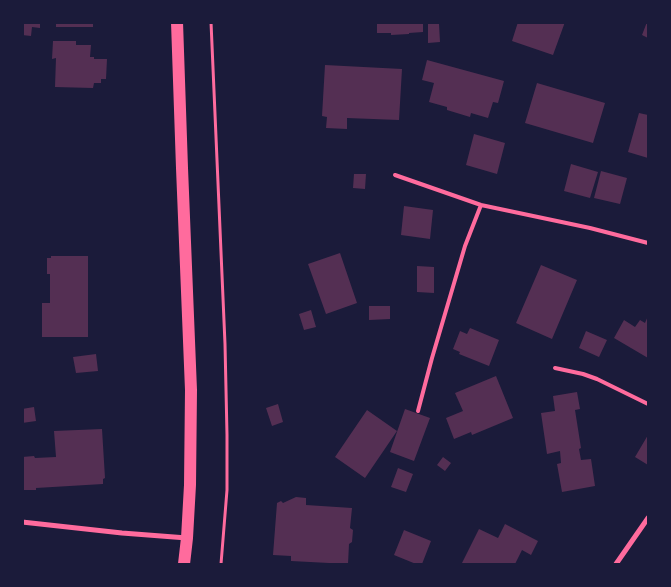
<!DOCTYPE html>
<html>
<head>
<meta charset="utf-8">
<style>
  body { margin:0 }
  #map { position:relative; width:671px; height:587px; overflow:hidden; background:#1b1b3a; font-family:"Space Grotesk",sans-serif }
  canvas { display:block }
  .frame { position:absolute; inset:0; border:24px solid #1b1b3a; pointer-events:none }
</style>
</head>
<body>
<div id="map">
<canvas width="671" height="587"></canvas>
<div class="frame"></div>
</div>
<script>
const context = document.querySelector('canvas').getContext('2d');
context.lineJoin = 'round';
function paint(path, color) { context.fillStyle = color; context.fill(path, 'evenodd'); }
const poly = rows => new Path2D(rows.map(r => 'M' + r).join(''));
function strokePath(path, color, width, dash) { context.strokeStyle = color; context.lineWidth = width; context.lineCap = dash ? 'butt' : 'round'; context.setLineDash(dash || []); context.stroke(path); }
paint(poly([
  [22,22,40,22,40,28,32,27,31,36,22,35],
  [56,22,93,22,93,27,56,27],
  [377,22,423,22,423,32,409,33,409,34,391,35,391,33,377,33],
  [518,22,565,22,553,55,512,41],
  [647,22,648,22,648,38,642,35],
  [428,24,439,24,440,42,428,43],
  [53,41,76,41,76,45,91,45,90,57,94,57,94,59,107,59,106,79,101,79,101,83,94,83,93,88,55,87,56,58,52,59],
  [427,60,504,81,498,103,493,102,488,118,471,113,470,117,447,110,447,107,429,102,434,83,422,80],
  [325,65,402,69,399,120,347,118,347,129,326,128,327,117,322,116],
  [537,83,605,103,593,143,525,123],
  [639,113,648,115,648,158,628,152],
  [474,134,505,143,497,174,466,165],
  [571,164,598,172,590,198,564,191],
  [601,171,627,178,620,204,594,198],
  [354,174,366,174,365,189,353,188],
  [404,206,433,210,430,239,401,235],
  [340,253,357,303,326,314,308,264],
  [51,256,88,256,88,337,42,337,42,303,50,303,50,274,47,274,47,258,51,258],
  [541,265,577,280,552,339,516,323],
  [417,266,434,267,434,293,417,292],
  [369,306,390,306,390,319,369,320],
  [311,310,316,327,304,330,299,314],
  [648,316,648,358,614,338,624,320,635,327,640,320,645,323],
  [470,328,499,340,489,366,459,354,460,352,453,349,460,331,467,334],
  [586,331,607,340,599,357,579,348],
  [96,354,98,371,76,373,73,357],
  [496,376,513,418,472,435,471,432,454,439,446,418,463,411,455,393],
  [577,392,580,409,575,410,581,448,579,449,581,460,591,459,595,486,562,492,557,464,561,463,560,451,547,454,541,413,555,411,553,396],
  [278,404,283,422,272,426,266,408],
  [34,407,36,421,22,423,22,409],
  [405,409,430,418,414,461,390,452],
  [367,410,397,431,365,478,335,457],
  [102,429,105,478,103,479,103,484,36,488,36,490,22,490,22,457,34,456,35,458,56,457,54,431],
  [648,435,648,465,635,457],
  [443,457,451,463,445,471,437,465],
  [398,468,413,474,406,492,391,487],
  [296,497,306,498,306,505,352,508,350,528,353,530,352,542,349,544,348,564,291,561,291,556,273,555,277,503,281,501,283,503],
  [505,524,538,541,531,555,522,550,515,564,465,564,462,563,479,529,498,538],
  [404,530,431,541,422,564,416,564,394,555]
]), '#542f53');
strokePath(poly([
  [211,22,225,344,227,435,227,490,221,564]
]), '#ff6b9d', 3);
strokePath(poly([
  [395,175,481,205,590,228,648,243],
  [555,368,583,374,597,379,648,404],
  [418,411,432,358,465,246,481,205]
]), '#ff6b9d', 4);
strokePath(poly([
  [22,522,122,533,187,538],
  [616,564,648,518]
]), '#ff6b9d', 5);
strokePath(poly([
  [177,22,182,168,191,390,190,485,187,538,184,564]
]), '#ff6b9d', 12);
</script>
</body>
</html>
